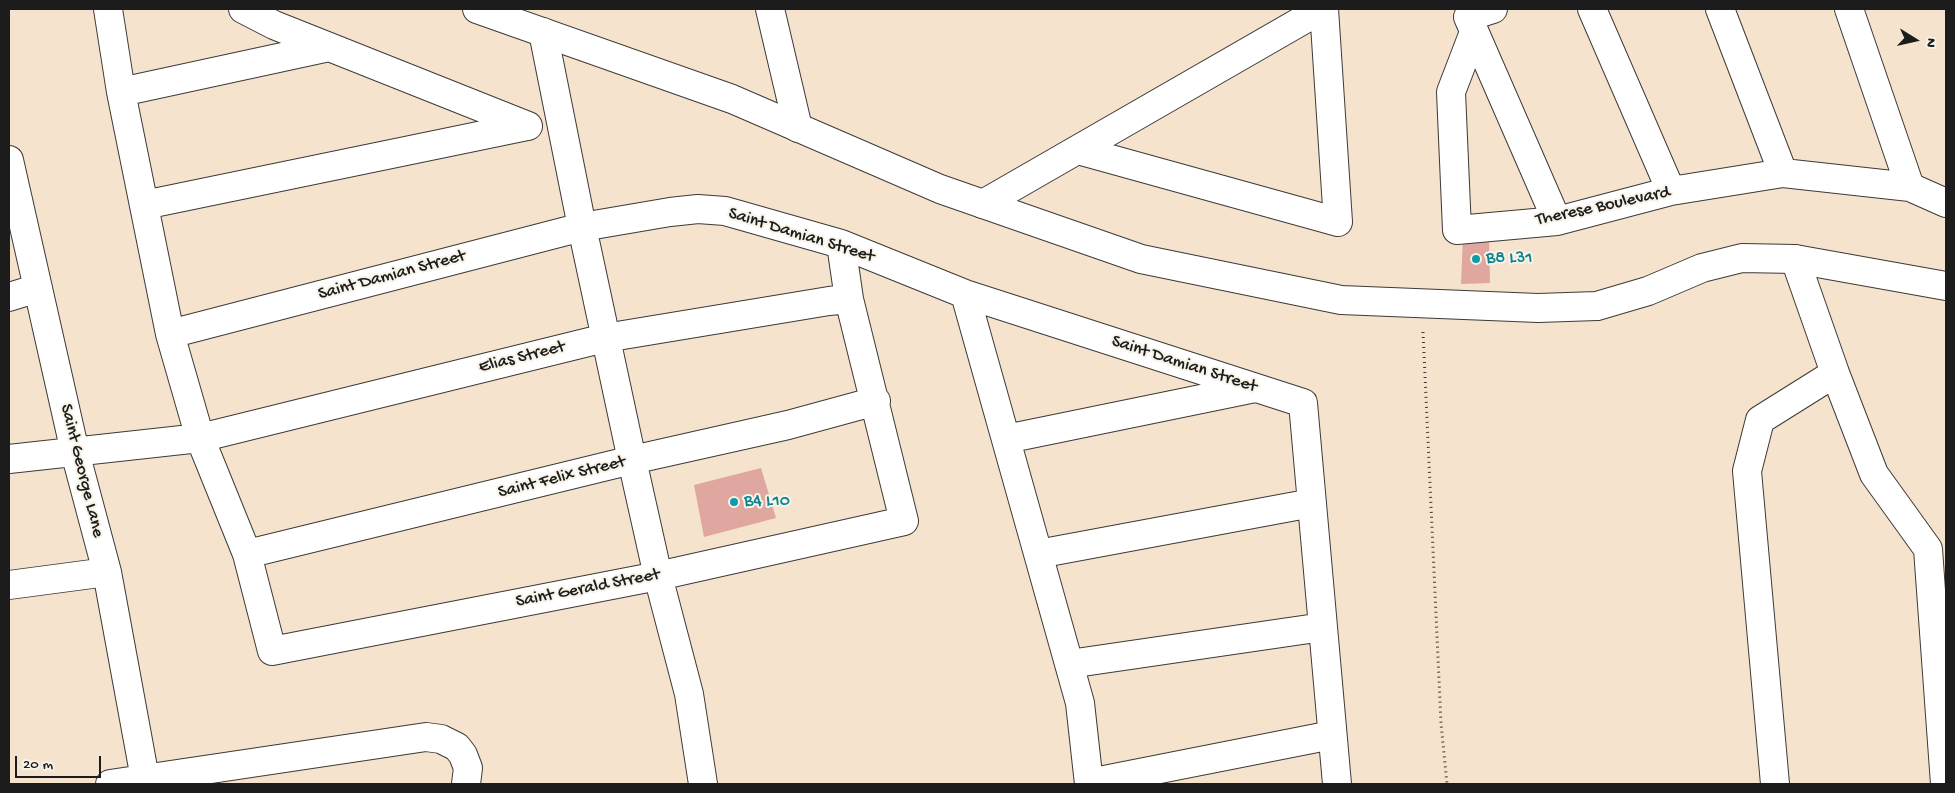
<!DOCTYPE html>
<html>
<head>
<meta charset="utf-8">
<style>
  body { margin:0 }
  #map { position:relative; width:1955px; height:793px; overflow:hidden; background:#f5e3cd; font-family:"Gochi Hand",sans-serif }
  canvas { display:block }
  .frame { position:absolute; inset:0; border:10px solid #1c1c1c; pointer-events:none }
  .north { position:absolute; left:1890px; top:15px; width:50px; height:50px; -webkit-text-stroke:4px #f7f3e8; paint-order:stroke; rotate:100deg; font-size:14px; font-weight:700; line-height:20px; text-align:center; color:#1c1c1c }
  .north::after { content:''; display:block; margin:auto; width:18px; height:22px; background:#1c1c1c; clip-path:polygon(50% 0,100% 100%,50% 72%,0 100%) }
  .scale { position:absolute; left:15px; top:756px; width:86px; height:22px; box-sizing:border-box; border:2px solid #1c1c1c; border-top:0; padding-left:6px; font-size:15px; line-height:18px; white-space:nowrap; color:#1c1c1c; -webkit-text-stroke:4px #f7f3e8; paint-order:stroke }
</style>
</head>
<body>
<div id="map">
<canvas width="1955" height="793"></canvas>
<div class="frame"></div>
<div class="north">N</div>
<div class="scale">20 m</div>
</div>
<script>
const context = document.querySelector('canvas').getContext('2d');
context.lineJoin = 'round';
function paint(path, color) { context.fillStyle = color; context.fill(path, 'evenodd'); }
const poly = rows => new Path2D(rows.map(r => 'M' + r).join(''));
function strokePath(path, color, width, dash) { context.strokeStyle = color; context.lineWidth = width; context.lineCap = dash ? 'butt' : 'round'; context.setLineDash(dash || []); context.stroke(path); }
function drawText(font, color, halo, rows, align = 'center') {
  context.font = font + ' "Gochi Hand",sans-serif'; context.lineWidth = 4; context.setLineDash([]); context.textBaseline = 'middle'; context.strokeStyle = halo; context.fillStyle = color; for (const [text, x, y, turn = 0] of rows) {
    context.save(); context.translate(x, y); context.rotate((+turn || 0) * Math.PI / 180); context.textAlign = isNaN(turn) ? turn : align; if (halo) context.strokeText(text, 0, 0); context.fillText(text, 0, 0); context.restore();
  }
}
paint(poly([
  [1489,234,1490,283,1461,284,1463,235],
  [761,468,776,518,704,537,694,485]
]), '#dfa79f');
const street = poly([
  [108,9,121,92,170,334,200,438,247,554,272,651,658,576,904,521,849,299,841,244],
  [243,9,274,25,528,126],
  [770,9,798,128],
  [1493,9,1468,17,1557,221],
  [1592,9,1671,191],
  [1720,9,1783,173],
  [1849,9,1910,187],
  [543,32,582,227,632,460,658,576,689,694,703,784],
  [1474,32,1451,92,1457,230,1557,221,1671,191,1783,173,1910,187,1946,203],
  [121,92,329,47],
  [1078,150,1338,222,1324,9],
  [9,160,75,452,107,572,146,784],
  [983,204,1322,9],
  [144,205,527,126],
  [1795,259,1835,373,1874,474,1928,549,1945,784],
  [965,294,1080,703,1089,784],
  [9,297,38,288],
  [170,334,582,227,670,212,698,209,725,211,841,244,965,294,1303,403,1337,784],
  [1006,439,1255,388],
  [9,459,200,438,605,338,829,301,849,299],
  [247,554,632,460,788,425,876,401],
  [1038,554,1312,503],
  [9,585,107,572],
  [1069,664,1323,627],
  [1089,783,1332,735],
  [110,784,426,737,441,739,457,747,463,755,468,768,466,784],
  [1775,784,1747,471,1760,420,1835,373]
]);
const secondary = poly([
  [477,9,732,99,940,189,1141,259,1341,300,1538,308,1597,306,1648,291,1702,268,1742,258,1795,259,1946,286]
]);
strokePath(street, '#3d3a37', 30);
strokePath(secondary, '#3d3a37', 30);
strokePath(poly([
  [1423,332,1441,723,1447,784]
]), '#3d3a37', 3, [1, 4]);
strokePath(street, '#fff', 28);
strokePath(secondary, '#fff', 28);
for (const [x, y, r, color] of [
  [1476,259,5,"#0f9aa8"],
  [734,502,5,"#0f9aa8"]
]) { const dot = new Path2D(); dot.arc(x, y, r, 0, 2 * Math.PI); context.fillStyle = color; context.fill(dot); strokePath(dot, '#f7f3e8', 2); }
drawText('18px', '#1c1c1c', '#f7f3e8', [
  ["Therese Boulevard",1603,207,-12],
  ["Saint Damian Street",801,236,17],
  ["Saint Damian Street",392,276,-15],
  ["Elias Street",522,358,-14],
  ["Saint Damian Street",1184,365,18],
  ["Saint George Lane",81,471,76],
  ["Saint Felix Street",562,478,-14],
  ["Saint Gerald Street",588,589,-11]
]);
drawText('18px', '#0d838f', '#f7f3e8', [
  ["B8 L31",1486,259],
  ["B4 L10",744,502]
], 'left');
</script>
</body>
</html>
